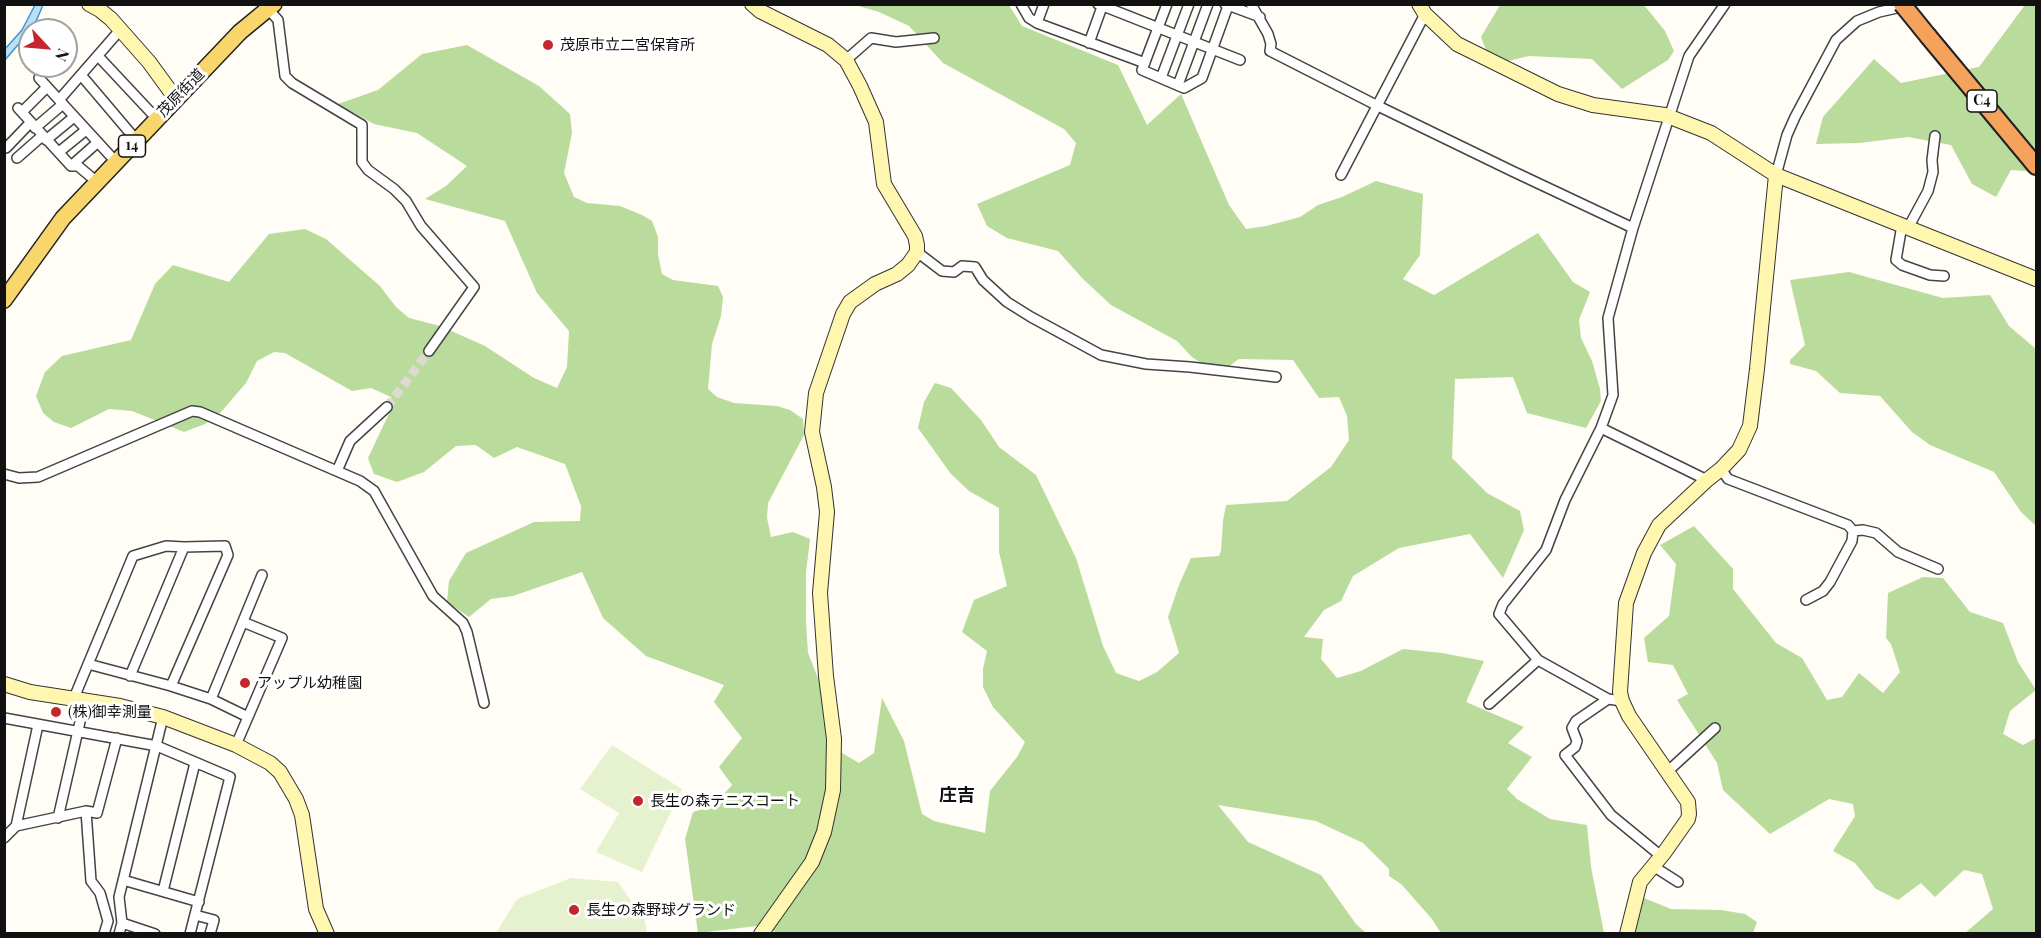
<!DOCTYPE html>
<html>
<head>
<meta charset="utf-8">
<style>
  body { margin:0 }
  #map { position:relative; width:2041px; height:938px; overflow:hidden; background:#fffdf5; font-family:"Playfair Display",serif }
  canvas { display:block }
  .frame { position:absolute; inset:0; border:6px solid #111; pointer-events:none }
  .north { position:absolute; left:18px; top:18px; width:60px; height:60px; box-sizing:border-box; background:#fff; border:2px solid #a0a0a0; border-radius:50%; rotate:116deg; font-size:16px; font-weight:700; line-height:24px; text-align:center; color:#111 }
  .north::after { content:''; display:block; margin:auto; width:21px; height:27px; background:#c4262e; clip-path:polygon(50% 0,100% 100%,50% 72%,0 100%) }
</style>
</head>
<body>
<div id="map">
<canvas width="2041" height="938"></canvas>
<div class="frame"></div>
<div class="north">N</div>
</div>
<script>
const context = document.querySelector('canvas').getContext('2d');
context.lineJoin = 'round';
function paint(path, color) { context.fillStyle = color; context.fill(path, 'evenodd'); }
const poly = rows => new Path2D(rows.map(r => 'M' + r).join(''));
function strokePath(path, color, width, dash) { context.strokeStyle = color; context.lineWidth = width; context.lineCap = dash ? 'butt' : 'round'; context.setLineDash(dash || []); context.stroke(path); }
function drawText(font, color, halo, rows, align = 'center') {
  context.font = font + ' "Playfair Display","Noto Sans JP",serif'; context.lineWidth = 6; context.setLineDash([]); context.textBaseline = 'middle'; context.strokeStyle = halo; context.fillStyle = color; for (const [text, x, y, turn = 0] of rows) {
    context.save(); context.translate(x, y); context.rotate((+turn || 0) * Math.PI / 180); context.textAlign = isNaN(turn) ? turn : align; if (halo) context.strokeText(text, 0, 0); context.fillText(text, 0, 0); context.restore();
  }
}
paint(poly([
  [855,5,1009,5,1022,26,1118,65,1147,125,1181,94,1229,205,1246,229,1266,226,1300,217,1318,205,1342,197,1376,181,1423,194,1420,255,1403,279,1434,295,1538,233,1573,282,1590,292,1579,320,1581,338,1592,361,1600,389,1601,401,1586,428,1527,413,1513,377,1455,379,1452,458,1487,493,1520,511,1524,530,1503,578,1470,534,1399,548,1353,576,1341,601,1324,610,1304,637,1323,639,1321,659,1337,678,1361,671,1403,649,1442,653,1484,661,1466,702,1524,727,1508,743,1532,757,1507,789,1517,799,1550,819,1587,825,1591,867,1604,933,1441,933,1432,919,1401,884,1389,876,1389,869,1363,843,1316,821,1218,805,1248,842,1321,875,1356,924,1366,933,782,934,757,926,698,933,685,839,693,812,713,806,732,785,719,767,742,738,714,702,724,685,646,656,603,618,582,572,513,596,491,599,469,617,447,602,449,581,466,553,534,522,580,521,581,506,565,464,517,447,494,458,476,445,456,446,424,472,397,482,374,474,368,458,393,405,391,397,371,388,352,391,285,353,274,352,257,361,246,383,221,412,205,424,184,432,132,411,109,409,71,428,54,422,43,413,36,396,45,372,62,356,131,340,155,284,173,265,229,282,269,234,305,229,326,239,380,286,396,307,409,318,440,326,485,346,534,378,557,388,567,367,569,331,537,293,505,221,425,199,446,186,467,166,417,133,374,124,338,104,378,90,422,54,467,45,539,86,570,114,572,133,564,173,574,197,587,203,620,206,642,215,652,221,658,237,658,255,662,274,673,280,718,286,723,297,721,316,712,344,708,389,717,397,734,403,777,406,790,410,803,419,804,435,768,503,767,518,771,537,793,532,810,539,806,573,806,623,808,653,820,683,842,753,859,763,874,753,882,698,904,741,922,814,934,821,985,833,990,791,1017,757,1025,742,993,707,983,687,983,669,987,651,962,632,974,600,1007,586,999,552,999,508,969,491,951,474,918,428,924,402,935,383,951,388,981,420,999,447,1036,475,1076,558,1103,646,1116,673,1139,681,1157,672,1179,653,1168,617,1179,585,1191,558,1219,556,1221,551,1223,521,1226,505,1287,501,1331,467,1349,440,1347,416,1339,397,1319,398,1293,360,1239,359,1218,374,1192,357,1177,341,1111,305,1082,278,1058,251,1007,238,987,226,977,204,1070,165,1076,143,1064,129,943,63,909,26,879,12],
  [1500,5,1644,5,1665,31,1674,51,1668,60,1622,89,1592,59,1529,56,1508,61,1486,50,1481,37],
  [2025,5,2036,5,2036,172,2011,170,1996,197,1972,184,1951,145,1908,137,1859,143,1816,144,1823,117,1874,59,1901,83,1979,67],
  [1849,272,1943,298,1990,295,2009,326,2036,349,2036,526,2021,512,1994,472,1930,445,1912,432,1880,396,1840,393,1816,371,1790,364,1790,360,1805,345,1790,280],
  [1694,526,1733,569,1733,589,1776,643,1802,658,1827,700,1842,697,1859,673,1883,693,1900,672,1891,644,1886,638,1888,593,1923,577,1943,578,1970,612,2003,623,2018,662,2036,690,2010,711,2003,734,2023,745,2036,738,2036,933,1965,933,1993,909,1982,874,1964,870,1935,897,1921,883,1898,900,1876,889,1855,863,1833,851,1855,816,1853,804,1829,799,1770,834,1723,790,1717,763,1677,700,1688,694,1673,665,1648,662,1644,638,1669,616,1676,564,1660,545],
  [1644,898,1671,909,1721,910,1745,914,1757,922,1753,933,1625,934]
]), '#b9dc9c');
paint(poly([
  [612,745,682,789,642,872,596,852,619,813,580,789],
  [571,878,618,882,645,921,647,933,496,933,517,899]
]), '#e6f2cf');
const water = poly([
  [35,5,43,5,34,26,5,60,5,49,22,30,35,5]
]);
paint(water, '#b9e0f7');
strokePath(water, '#3f96cf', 1.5);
strokePath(poly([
  [387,407,429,351]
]), '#dbdad3', 9, [9, 4.5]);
const street = poly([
  [1021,4,1029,18,1037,23,1145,63],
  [1098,4,1240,60],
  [1167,4,1142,70,1184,88,1202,78,1228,6],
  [1225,4,1260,17],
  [1251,4,1268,34,1271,44,1270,51,1378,106],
  [268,9,278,20,285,76,292,83,362,125,362,162,368,170,394,189,406,201,421,226,474,287,429,351],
  [1037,23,1044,4],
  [1089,43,1103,4],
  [98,56,157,119],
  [846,60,871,38,896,42,934,38],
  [81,75,137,141],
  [39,78,116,162],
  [1161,78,1189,4],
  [1178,85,1208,4],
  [59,100,120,30],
  [1378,106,1512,171,1633,228],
  [18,108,71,166,78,166,97,182],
  [22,112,47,87],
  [35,128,63,104],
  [46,140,74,117],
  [6,148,31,122],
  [59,152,86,130],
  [17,158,42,136],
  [71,166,98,142],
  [1341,175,1425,14],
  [1776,175,1787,135,1795,117,1836,40,1857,21,1879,12,1906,6],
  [1902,225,1896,260,1902,265,1930,275,1944,276],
  [1908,228,1928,191,1933,172,1932,160,1935,136],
  [917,252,942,271,954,272,962,266,975,267,983,280,1007,302,1031,317,1101,355,1146,364,1190,367,1276,377],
  [1601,428,1707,480],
  [1721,469,1728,479,1848,525,1853,531,1852,541,1830,582,1823,591,1806,600],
  [337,471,350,441,387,407],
  [4,474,19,478,38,477,192,411,200,412,360,481,374,491,433,596,463,623,467,632,484,703],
  [1853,531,1863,530,1876,533,1898,552,1938,569],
  [88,664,171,686,211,699,248,717],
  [130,676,184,547],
  [74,698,133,556,166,546,184,547,225,546,228,555,171,686],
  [211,699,262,575],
  [1608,699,1576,721,1572,728,1577,741,1575,747,1565,755,1611,815,1661,856],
  [1622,701,1608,699,1538,660,1499,614,1503,604,1546,550,1565,500,1601,428,1613,395,1608,318,1633,228,1689,56,1725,4],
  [1489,704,1538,660],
  [4,718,157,746,230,777,190,934],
  [236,745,282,638,243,622],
  [1667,772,1715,728],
  [86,811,91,881,100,893,108,921,104,934],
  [58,818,85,700],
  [16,826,86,811,97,813,117,738],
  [4,838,16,826,38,725],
  [1653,866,1678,882],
  [123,880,199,902],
  [163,891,195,763],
  [195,915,214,920,210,934],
  [122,923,155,934],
  [119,934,122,923,119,897,163,717]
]);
const secondary = poly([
  [89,4,100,10,111,19,149,62,176,99],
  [752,4,760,11,828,45,846,60,860,86,876,122,884,184,915,236,917,245,917,252,908,265,897,274,875,284,850,302,843,314,816,393,812,432,824,487,827,512,820,593,826,676,834,739,833,790,824,832,812,862,761,934],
  [1419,4,1425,14,1457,44,1558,94,1593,105,1665,115,1711,133,1776,175,2036,279],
  [4,684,30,692,120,706,163,717,236,745,270,763,280,772,296,799,302,815,316,909,327,934],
  [1627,934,1640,882,1664,853,1688,819,1689,814,1688,802,1629,716,1622,701,1620,692,1626,603,1644,553,1659,525,1707,480,1721,469,1739,450,1750,426,1757,369,1776,175]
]);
const primary = poly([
  [4,300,63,218,240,32,274,4]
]);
const highway = poly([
  [1928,36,2036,166]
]);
strokePath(street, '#444', 12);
strokePath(secondary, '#333', 16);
strokePath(primary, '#222', 18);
strokePath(highway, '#222', 20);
strokePath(street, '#fff', 9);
strokePath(secondary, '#fff6b0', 14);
strokePath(primary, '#f9d66b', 15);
strokePath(highway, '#f5a25d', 16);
const highwayBridge = poly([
  [1902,4,1928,36]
]);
strokePath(highwayBridge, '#222', 20, []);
strokePath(highwayBridge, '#f5a25d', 16);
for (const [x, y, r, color] of [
  [548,45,6,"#c4262e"],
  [245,683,6,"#c4262e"],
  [56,712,6,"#c4262e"],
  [638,801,6,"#c4262e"],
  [574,910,6,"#c4262e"]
]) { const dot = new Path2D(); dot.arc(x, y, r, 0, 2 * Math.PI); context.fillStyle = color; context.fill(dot); strokePath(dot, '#fff', 2); }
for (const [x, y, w] of [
  [1982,101,30],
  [132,146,27]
]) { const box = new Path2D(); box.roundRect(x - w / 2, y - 11, w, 22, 4.5); context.fillStyle = '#fff'; context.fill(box); strokePath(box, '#111', 1.5); }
drawText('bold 14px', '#111', null, [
  ["C4",1982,101],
  ["14",132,146]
]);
drawText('15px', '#111', '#fff', [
  ["茂原市立二宮保育所",560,45],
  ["アップル幼稚園",257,683],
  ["(株)御幸測量",68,712],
  ["長生の森テニスコート",650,801],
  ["長生の森野球グランド",586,910]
], 'left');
drawText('15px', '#111', '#fff', [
  ["茂原街道",181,93,-46]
]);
drawText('bold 18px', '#111', '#fff', [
  ["庄吉",957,795]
]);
</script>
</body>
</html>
